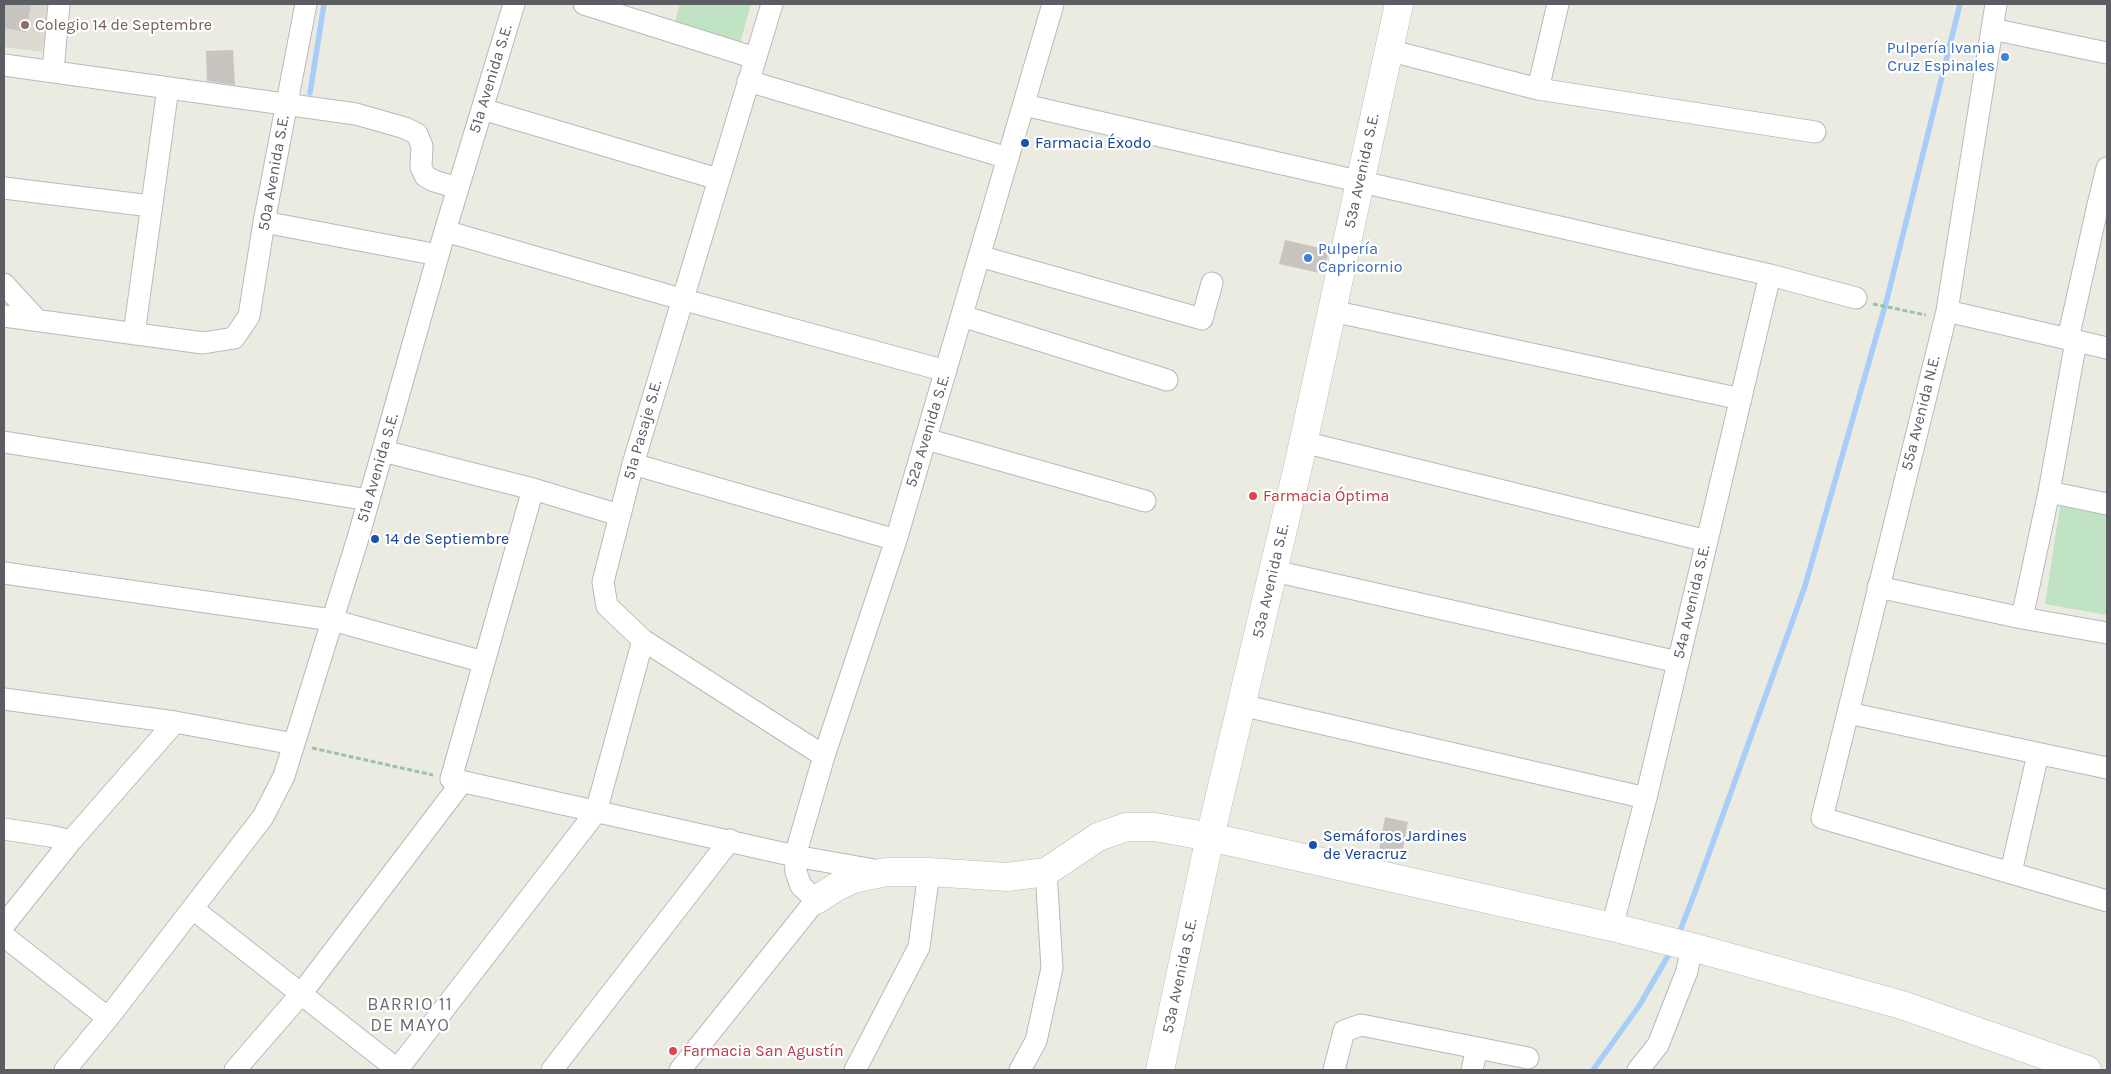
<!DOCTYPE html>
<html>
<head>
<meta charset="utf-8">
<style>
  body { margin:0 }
  #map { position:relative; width:2111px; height:1074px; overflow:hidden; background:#ecebe2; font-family:Karla,sans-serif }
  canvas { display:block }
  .frame { position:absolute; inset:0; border:5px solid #5b5d62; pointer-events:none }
</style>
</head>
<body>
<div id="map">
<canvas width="2111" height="1074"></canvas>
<div class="frame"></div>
</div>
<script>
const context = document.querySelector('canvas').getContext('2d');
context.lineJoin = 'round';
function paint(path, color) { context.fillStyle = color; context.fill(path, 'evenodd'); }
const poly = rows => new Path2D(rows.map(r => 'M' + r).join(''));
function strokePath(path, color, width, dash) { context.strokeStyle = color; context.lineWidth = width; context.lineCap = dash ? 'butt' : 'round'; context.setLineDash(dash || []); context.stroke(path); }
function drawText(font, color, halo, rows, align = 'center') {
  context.font = font + ' Karla,sans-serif'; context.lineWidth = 4.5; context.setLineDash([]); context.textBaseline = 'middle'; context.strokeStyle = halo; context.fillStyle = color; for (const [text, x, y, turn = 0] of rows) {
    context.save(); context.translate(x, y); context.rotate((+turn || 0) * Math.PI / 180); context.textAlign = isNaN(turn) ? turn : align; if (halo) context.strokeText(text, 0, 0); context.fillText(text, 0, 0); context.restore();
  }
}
paint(poly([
  [4,4,50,4,42,52,4,47]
]), '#dcdad0');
paint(poly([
  [680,4,751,4,740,43,674,25],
  [2060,506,2107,514,2107,615,2045,604]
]), '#c0e3c3');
strokePath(poly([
  [310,93,324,4],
  [1678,936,1698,884,1805,586,1887,299,1960,4],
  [1593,1070,1639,1006,1672,949]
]), '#a6cef9', 5.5);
paint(poly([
  [4,4,31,4,26,32,4,28],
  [233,50,235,85,207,81,206,51],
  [1285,240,1329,250,1324,274,1279,264],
  [1385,817,1408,822,1401,859,1378,855]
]), '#c8c5c0');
const street = poly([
  [584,4,755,58],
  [772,4,633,464,603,582,607,606,643,640,824,756],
  [1996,4,1947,311,1822,818,2107,901],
  [1992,29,2107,53],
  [1388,50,1538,89,1815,132],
  [4,65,356,114,405,128,417,134,422,146,421,167,425,176,434,181,458,188],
  [53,71,59,4],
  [748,81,1008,158],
  [1538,89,1558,4],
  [1024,105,1770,275,1856,298],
  [482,109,718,179],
  [4,188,151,206],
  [2098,205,2107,168],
  [264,222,438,255],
  [445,231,681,299,946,371],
  [979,256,1202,319,1212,283],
  [4,284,37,320],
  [1332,311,1741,399],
  [1947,311,2107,348],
  [4,316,203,343,234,338,249,316,264,222,306,4],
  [962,316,1167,380],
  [134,334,168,88],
  [2068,339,2098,205,2107,207],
  [926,439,1145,501],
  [4,442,369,500],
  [1303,442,1707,541],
  [383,451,533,489,619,515],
  [633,464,896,540],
  [533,489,451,779,795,856,880,871],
  [2049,492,2107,504],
  [1274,571,1678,662],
  [4,573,332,620,484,662],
  [1878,587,2022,618,2107,633],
  [2022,618,2049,492,2076,341],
  [4,699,175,722,294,744],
  [1241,705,1646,798],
  [1848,713,2107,768],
  [4,829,50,836,71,841],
  [2011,872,2038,754],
  [193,909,398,1070],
  [4,925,71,841,175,722],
  [1612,927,1646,798,1770,275],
  [4,936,108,1018],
  [65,1070,108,1018,263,817,284,776,358,538,445,231,514,4],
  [235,1070,301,994,462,782],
  [397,1070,596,812,643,640],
  [552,1070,730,840],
  [680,1070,816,900,801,886,796,872,795,856,824,756,896,540,1053,4],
  [855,1070,919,947,929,872],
  [1020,1070,1036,1041,1052,968,1046,872],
  [1334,1070,1344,1031,1361,1025,1528,1058],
  [1472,1070,1477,1048],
  [1638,1070,1658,1045,1687,971,1692,947]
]);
const secondary = poly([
  [816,900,838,886,853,879,886,872,929,872,1007,877,1046,872,1098,837,1126,827,1155,827,1210,837,1612,927,1692,947,1902,1005,2087,1070],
  [1160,1070,1210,837,1299,462,1399,4]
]);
strokePath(street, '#b8b9be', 23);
strokePath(secondary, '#b8bac0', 29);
strokePath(poly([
  [1873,304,1926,315],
  [312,748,433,775]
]), '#9ac2a9', 3, [5, 2.5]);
strokePath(street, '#fff', 21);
strokePath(secondary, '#fff', 28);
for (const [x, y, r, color] of [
  [25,25,5,"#8d6e63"],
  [2005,57,5,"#3f7fe0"],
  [1025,143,5,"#1a4fb4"],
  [1308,258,5,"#3f7fe0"],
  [1253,496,5,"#e0444e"],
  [375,539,5,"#1a4fb4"],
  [1313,845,5,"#1a4fb4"],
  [673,1051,5,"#e0444e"]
]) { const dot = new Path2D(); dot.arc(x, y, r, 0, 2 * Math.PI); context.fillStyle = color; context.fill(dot); strokePath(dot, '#fff', 2); }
drawText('16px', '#785e54', '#fff', [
  ["Colegio 14 de Septembre",35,25]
], 'left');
drawText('16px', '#366cbe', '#fff', [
  ["Pulpería Ivania",1995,48],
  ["Cruz Espinales",1995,66],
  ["Pulpería",1318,249,"left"],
  ["Capricornio",1318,267,"left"]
], 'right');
drawText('16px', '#5b5d62', '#fff', [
  ["51a Avenida S.E.",491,79,-73],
  ["53a Avenida S.E.",1362,171,-78],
  ["50a Avenida S.E.",274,173,-80],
  ["55a Avenida N.E.",1921,413,-76],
  ["51a Pasaje S.E.",643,430,-74],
  ["52a Avenida S.E.",928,431,-73],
  ["51a Avenida S.E.",378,468,-74],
  ["53a Avenida S.E.",1271,581,-77],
  ["54a Avenida S.E.",1692,602,-77],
  ["53a Avenida S.E.",1180,976,-78]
]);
drawText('16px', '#164399', '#fff', [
  ["Farmacia Éxodo",1035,143],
  ["14 de Septiembre",385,539],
  ["Semáforos Jardines",1323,836],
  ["de Veracruz",1323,854]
], 'left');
drawText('16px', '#be3a42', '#fff', [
  ["Farmacia Óptima",1263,496],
  ["Farmacia San Agustín",683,1051]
], 'left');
context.letterSpacing = '1px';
drawText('18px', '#6c6f74', '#fff', [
  ["BARRIO 11",410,1005],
  ["DE MAYO",410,1026]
]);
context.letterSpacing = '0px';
</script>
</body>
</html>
